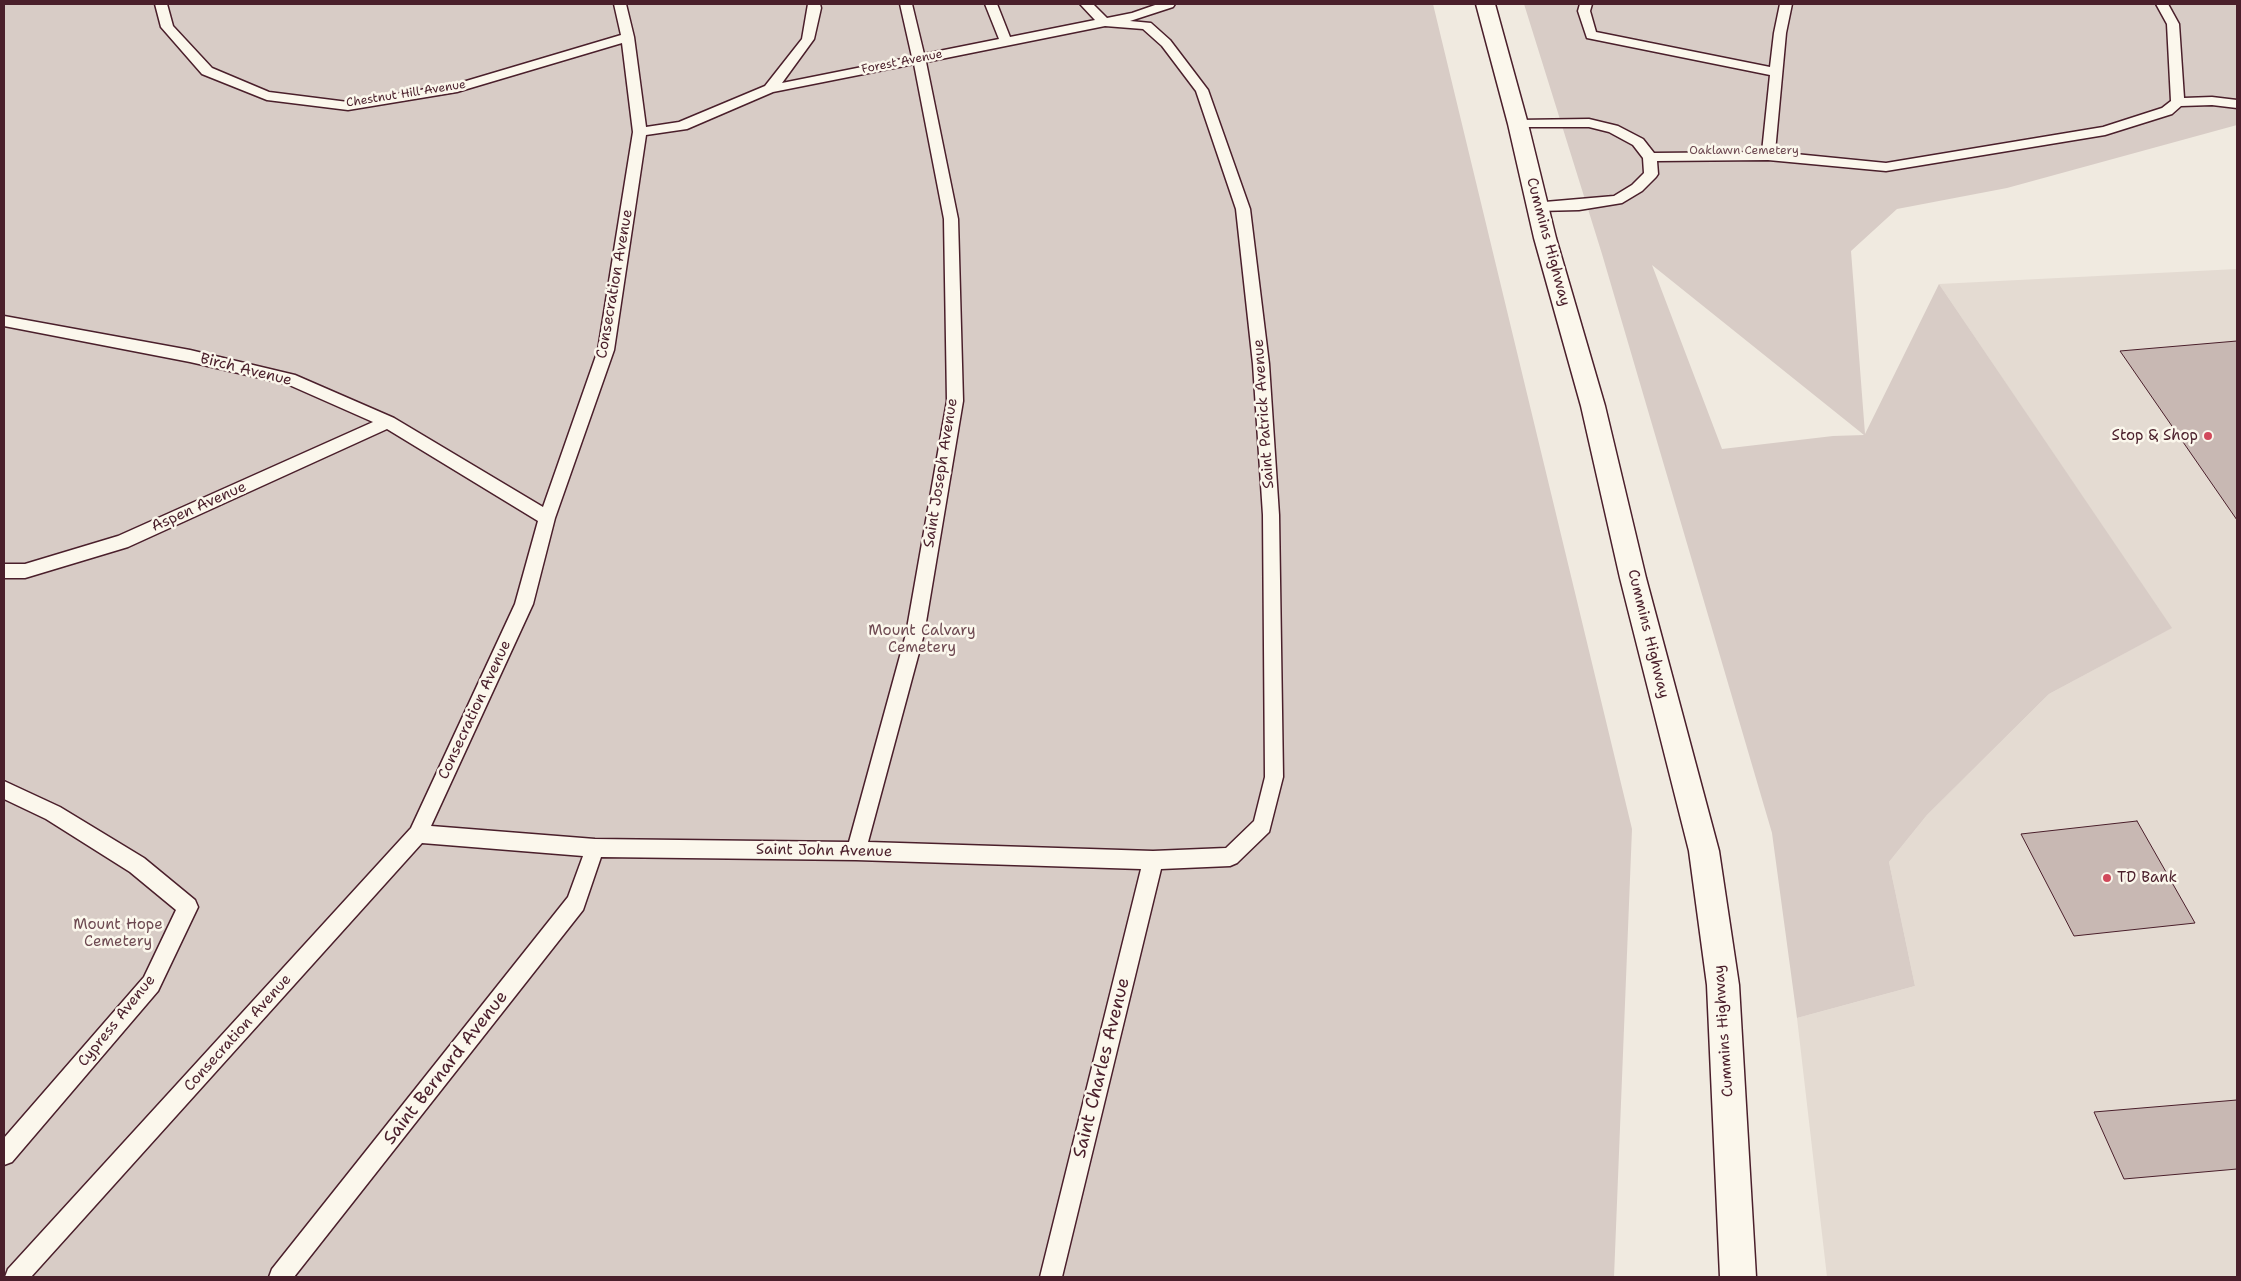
<!DOCTYPE html>
<html>
<head>
<meta charset="utf-8">
<style>
  body { margin:0 }
  #map { position:relative; width:2241px; height:1281px; overflow:hidden; background:#f0eae0; font-family:"Shantell Sans",sans-serif }
  canvas { display:block }
  .frame { position:absolute; inset:0; border:5px solid #4a1f2b; pointer-events:none }
</style>
</head>
<body>
<div id="map">
<canvas width="2241" height="1281"></canvas>
<div class="frame"></div>
</div>
<script>
const context = document.querySelector('canvas').getContext('2d');
context.lineJoin = 'round';
function paint(path, color) { context.fillStyle = color; context.fill(path, 'evenodd'); }
const poly = rows => new Path2D(rows.map(r => 'M' + r).join(''));
function strokePath(path, color, width, dash) { context.strokeStyle = color; context.lineWidth = width; context.lineCap = dash ? 'butt' : 'round'; context.setLineDash(dash || []); context.stroke(path); }
function drawText(font, color, halo, rows, align = 'center') {
  context.font = font + ' "Shantell Sans",sans-serif'; context.lineWidth = 5; context.setLineDash([]); context.textBaseline = 'middle'; context.strokeStyle = halo; context.fillStyle = color; for (const [text, x, y, turn = 0] of rows) {
    context.save(); context.translate(x, y); context.rotate((+turn || 0) * Math.PI / 180); context.textAlign = isNaN(turn) ? turn : align; if (halo) context.strokeText(text, 0, 0); context.fillText(text, 0, 0); context.restore();
  }
}
paint(poly([
  [2237,269,2237,1277,1827,1277,1797,1018,1915,986,1889,862,1927,815,2049,694,2171,628,1939,284]
]), '#e4dbd2');
paint(poly([
  [4,4,1433,4,1632,829,1614,1277,4,1277],
  [1524,4,2237,4,2237,125,2007,188,1897,209,1851,251,1865,434,1939,284,2172,628,2049,694,1927,815,1889,862,1915,986,1797,1018,1772,833,1602,254],
  [1652,265,1864,435,1833,436,1722,449]
]), '#d8ccc6');
const building = poly([
  [2237,341,2237,520,2120,351,2237,341],
  [2137,821,2195,923,2074,936,2021,834,2137,821],
  [2237,1100,2237,1169,2124,1179,2094,1112,2237,1100]
]);
paint(building, '#c8b8b3');
strokePath(building, '#4a1f2b', 1);
const service = poly([
  [155,4,167,4,173,26,212,68,269,92,348,102,456,84,621,35,614,4,626,4,634,37,646,127,679,122,765,86,802,39,808,4,820,4,821,8,814,39,782,83,912,57,900,4,912,4,924,54,999,39,985,4,997,4,1010,37,1095,20,1080,4,1093,4,1107,18,1132,13,1158,4,1175,4,1173,7,1130,21,1151,23,1170,40,1208,90,1250,209,1269,364,1279,515,1283,777,1269,832,1237,863,1230,866,1161,869,1062,1277,1040,1277,1141,869,856,860,601,857,583,910,294,1277,269,1277,272,1269,568,897,583,856,422,843,31,1277,5,1277,8,1269,411,828,515,604,538,521,387,429,128,547,25,578,4,578,4,564,25,564,118,536,373,422,287,384,190,362,4,326,4,316,190,350,295,375,394,418,543,507,598,350,633,132,622,43,457,92,348,110,267,100,202,74,161,27,155,4],
  [1105,26,1143,29,1162,46,1196,91,1236,209,1253,364,1263,515,1265,777,1254,821,1226,848,1153,851,868,842,924,634,963,401,958,219,926,62,1105,26],
  [914,64,944,219,947,401,906,634,849,842,595,839,431,826,533,604,555,518,614,350,646,135,687,129,773,92,914,64],
  [1580,4,1592,4,1590,11,1596,32,1770,67,1774,33,1780,4,1792,4,1786,33,1775,152,1886,163,2103,127,2162,108,2171,101,2167,24,2156,4,2168,4,2179,24,2184,98,2212,97,2237,100,2237,108,2212,105,2181,106,2172,114,2105,135,1886,171,1768,160,1657,161,1658,174,1656,177,1642,191,1622,203,1579,210,1538,211,1533,209,1531,206,1533,203,1614,196,1632,185,1644,173,1643,158,1633,145,1609,132,1589,127,1513,127,1511,124,1518,120,1589,119,1618,126,1643,139,1654,153,1762,152,1770,75,1587,38,1578,11,1580,4],
  [4,781,60,807,144,858,195,900,198,907,158,991,12,1162,4,1165,4,1138,144,977,176,910,130,872,46,819,4,799,4,781]
]);
const primary = poly([
  [1476,4,1495,4,1528,124,1556,238,1605,406,1646,578,1719,851,1739,985,1756,1277,1720,1277,1707,985,1689,851,1620,578,1581,406,1534,238,1508,124,1476,4]
]);
strokePath(service, '#4a1f2b', 3);
strokePath(primary, '#4a1f2b', 3);
paint(service, '#fbf7ec');
paint(primary, '#fbf7ec');
for (const [x, y, r, color] of [
  [2208,436,5,"#d1495b"],
  [2107,878,5,"#d1495b"]
]) { const dot = new Path2D(); dot.arc(x, y, r, 0, 2 * Math.PI); context.fillStyle = color; context.fill(dot); strokePath(dot, '#fbf7ec', 2); }
drawText('12px', '#4a1f2b', '#fbf7ec', [
  ["Forest Avenue",902,62,-11],
  ["Chestnut Hill Avenue",406,94,-9]
]);
drawText('12px', '#6e4a52', '#fbf7ec', [
  ["Oaklawn Cemetery",1744,151]
]);
drawText('15px', '#4a1f2b', '#fbf7ec', [
  ["Cummins Highway",1548,242,75],
  ["Consecration Avenue",615,284,-80],
  ["Birch Avenue",246,370,14],
  ["Saint Patrick Avenue",1264,414,-94],
  ["Saint Joseph Avenue",941,473,-81],
  ["Aspen Avenue",199,507,-24],
  ["Cummins Highway",1648,634,76],
  ["Consecration Avenue",475,710,-65],
  ["Saint John Avenue",824,851,1],
  ["Cypress Avenue",117,1021,-51],
  ["Cummins Highway",1724,1031,-94],
  ["Consecration Avenue",238,1033,-48]
]);
drawText('15px', '#4a1f2b', '#fbf7ec', [
  ["Stop & Shop",2198,436],
  ["TD Bank",2117,878,"left"]
], 'right');
drawText('15px', '#6e4a52', '#fbf7ec', [
  ["Mount Calvary",922,631],
  ["Cemetery",922,648],
  ["Mount Hope",118,925],
  ["Cemetery",118,942]
]);
drawText('18px', '#4a1f2b', '#fbf7ec', [
  ["Saint Bernard Avenue",446,1068,-52],
  ["Saint Charles Avenue",1102,1068,-76]
]);
</script>
</body>
</html>
